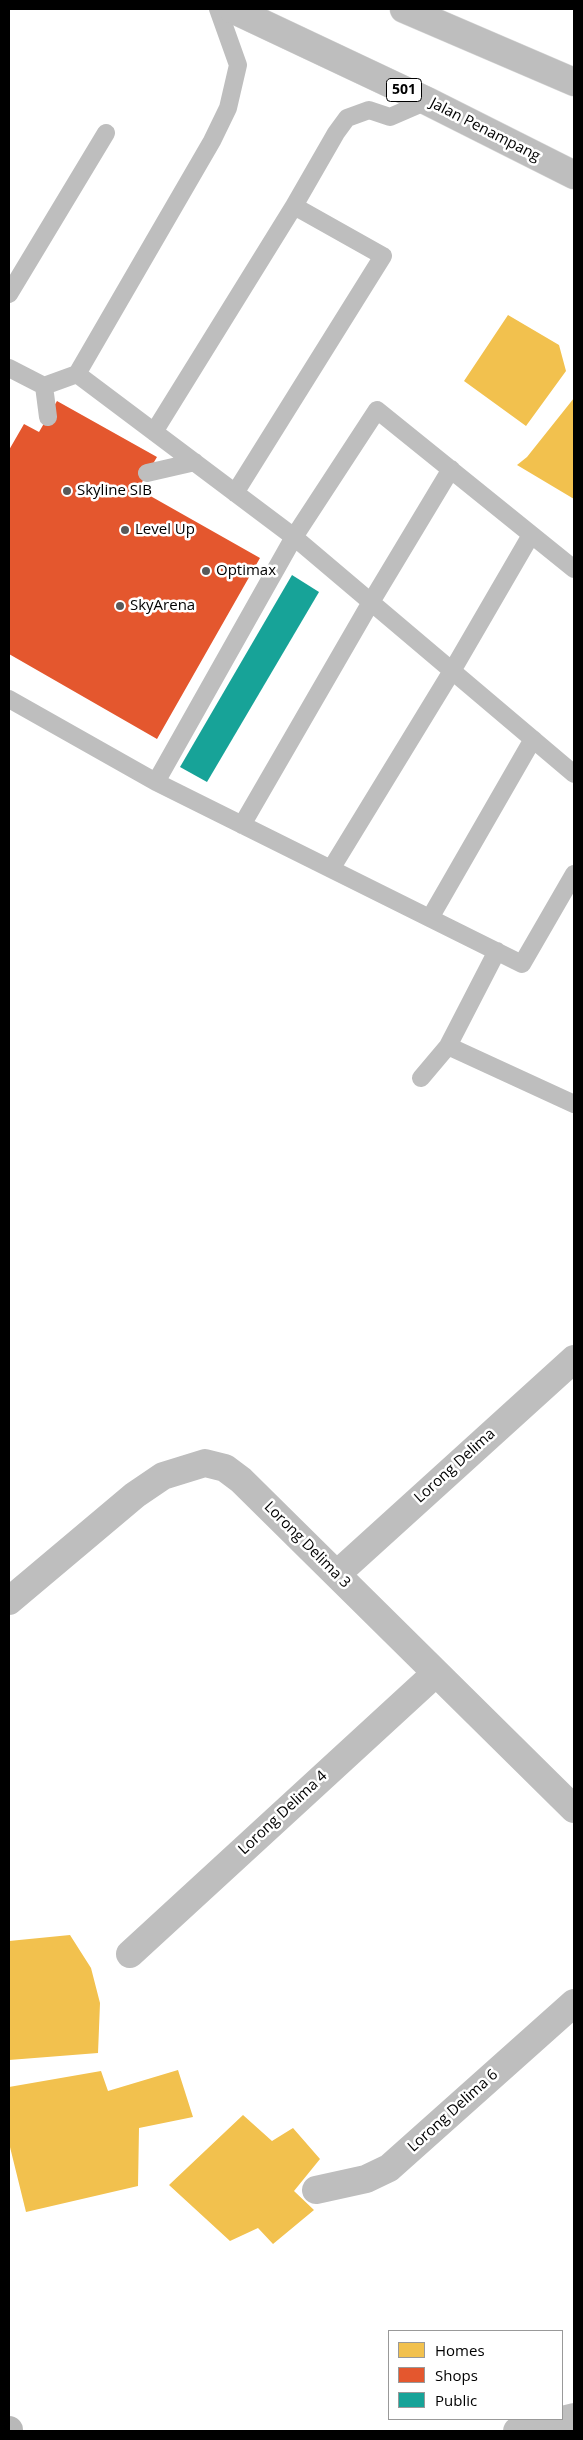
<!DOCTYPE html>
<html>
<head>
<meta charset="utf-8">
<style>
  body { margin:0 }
  #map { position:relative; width:583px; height:2440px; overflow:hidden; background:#fff; font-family:"Open Sans",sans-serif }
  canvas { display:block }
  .frame { position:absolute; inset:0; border:10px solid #000; pointer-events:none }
  .legend { position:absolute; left:388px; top:2330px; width:175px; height:90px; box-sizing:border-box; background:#fff; border:1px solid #999; margin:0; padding:6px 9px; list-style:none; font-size:15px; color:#000 }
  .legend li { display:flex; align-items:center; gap:10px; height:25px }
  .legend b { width:25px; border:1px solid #999 }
</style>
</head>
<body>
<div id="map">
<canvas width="583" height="2440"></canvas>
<div class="frame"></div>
<ul class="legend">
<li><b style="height:14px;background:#f2c14e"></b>Homes</li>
<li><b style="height:14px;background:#e4572e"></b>Shops</li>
<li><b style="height:14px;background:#17a398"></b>Public</li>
</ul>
</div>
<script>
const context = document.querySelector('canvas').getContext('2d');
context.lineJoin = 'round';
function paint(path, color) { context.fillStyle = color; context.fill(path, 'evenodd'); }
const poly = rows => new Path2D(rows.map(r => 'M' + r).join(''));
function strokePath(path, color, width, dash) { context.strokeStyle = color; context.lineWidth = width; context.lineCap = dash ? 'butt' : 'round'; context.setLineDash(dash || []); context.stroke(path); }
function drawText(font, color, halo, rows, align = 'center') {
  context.font = font + ' "Open Sans",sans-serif'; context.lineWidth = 5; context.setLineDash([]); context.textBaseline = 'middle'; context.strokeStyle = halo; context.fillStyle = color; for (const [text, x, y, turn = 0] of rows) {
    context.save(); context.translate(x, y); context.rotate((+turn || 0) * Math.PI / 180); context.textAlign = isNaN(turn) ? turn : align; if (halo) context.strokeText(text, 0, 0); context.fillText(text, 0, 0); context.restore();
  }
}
paint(poly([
  [508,315,559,345,566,371,526,426,464,381],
  [574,398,574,499,517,465,527,457],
  [70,1935,91,1968,100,2003,98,2053,9,2060,9,1941],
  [178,2070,193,2117,139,2128,138,2186,26,2212,9,2143,9,2087,101,2071,108,2091],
  [243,2115,272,2141,293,2128,320,2159,294,2191,314,2210,273,2244,258,2228,230,2241,169,2185]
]), '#f2c14e');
paint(poly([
  [57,401,157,457,138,489,260,558,157,739,9,654,9,450,24,424,39,432]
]), '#e4572e');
paint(poly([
  [292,575,319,592,207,782,180,767]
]), '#17a398');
const primary = poly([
  [232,9,427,101,574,175],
  [404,9,574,82]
]);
strokePath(primary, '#dbdbdb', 29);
strokePath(poly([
  [9,294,106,133],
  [9,368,44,386,77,374,212,141,228,108,238,65,218,9],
  [77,374,294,537,574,774],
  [44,386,48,417],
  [154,432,294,206,336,133,347,118,369,110,390,117,427,101],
  [147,473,195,462],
  [235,493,383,256,294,206],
  [9,699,156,782,522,964,574,874],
  [156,782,294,537,377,410,574,569],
  [242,825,371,602,451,469],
  [331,869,452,671,531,535],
  [430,918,533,739],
  [448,1046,497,951],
  [421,1078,448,1046,574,1104]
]), '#bebebe', 18);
strokePath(poly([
  [337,1574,574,1359],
  [9,1601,135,1495,163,1476,205,1463,225,1468,241,1480,574,1809],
  [130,1954,436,1673],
  [316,2190,366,2179,389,2168,574,2003],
  [517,2431,574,2417]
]), '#bebebe', 28);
strokePath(poly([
  [9,2430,9,2431]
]), '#b8b8b8', 28);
strokePath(primary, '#bebebe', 28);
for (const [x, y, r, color] of [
  [67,491,5,"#595959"],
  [125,530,5,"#595959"],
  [206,571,5,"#595959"],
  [120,606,5,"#595959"]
]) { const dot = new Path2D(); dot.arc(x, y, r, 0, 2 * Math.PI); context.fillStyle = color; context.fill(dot); strokePath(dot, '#fff', 2); }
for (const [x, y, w] of [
  [404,90,35]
]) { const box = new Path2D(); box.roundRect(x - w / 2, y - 11.5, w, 23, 4); context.fillStyle = '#fff'; context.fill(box); strokePath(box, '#000', 1); }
drawText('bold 14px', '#000', null, [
  ["501",404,90]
]);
drawText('15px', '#000', '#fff', [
  ["Jalan Penampang",485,130,27],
  ["Lorong Delima",455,1466,-42],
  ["Lorong Delima 3",307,1545,45],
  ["Lorong Delima 4",283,1813,-43],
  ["Lorong Delima 6",453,2111,-42]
]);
drawText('15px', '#000', '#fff', [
  ["Skyline SIB",77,491],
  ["Level Up",135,530],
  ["Optimax",216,571],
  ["SkyArena",130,606]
], 'left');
</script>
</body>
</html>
